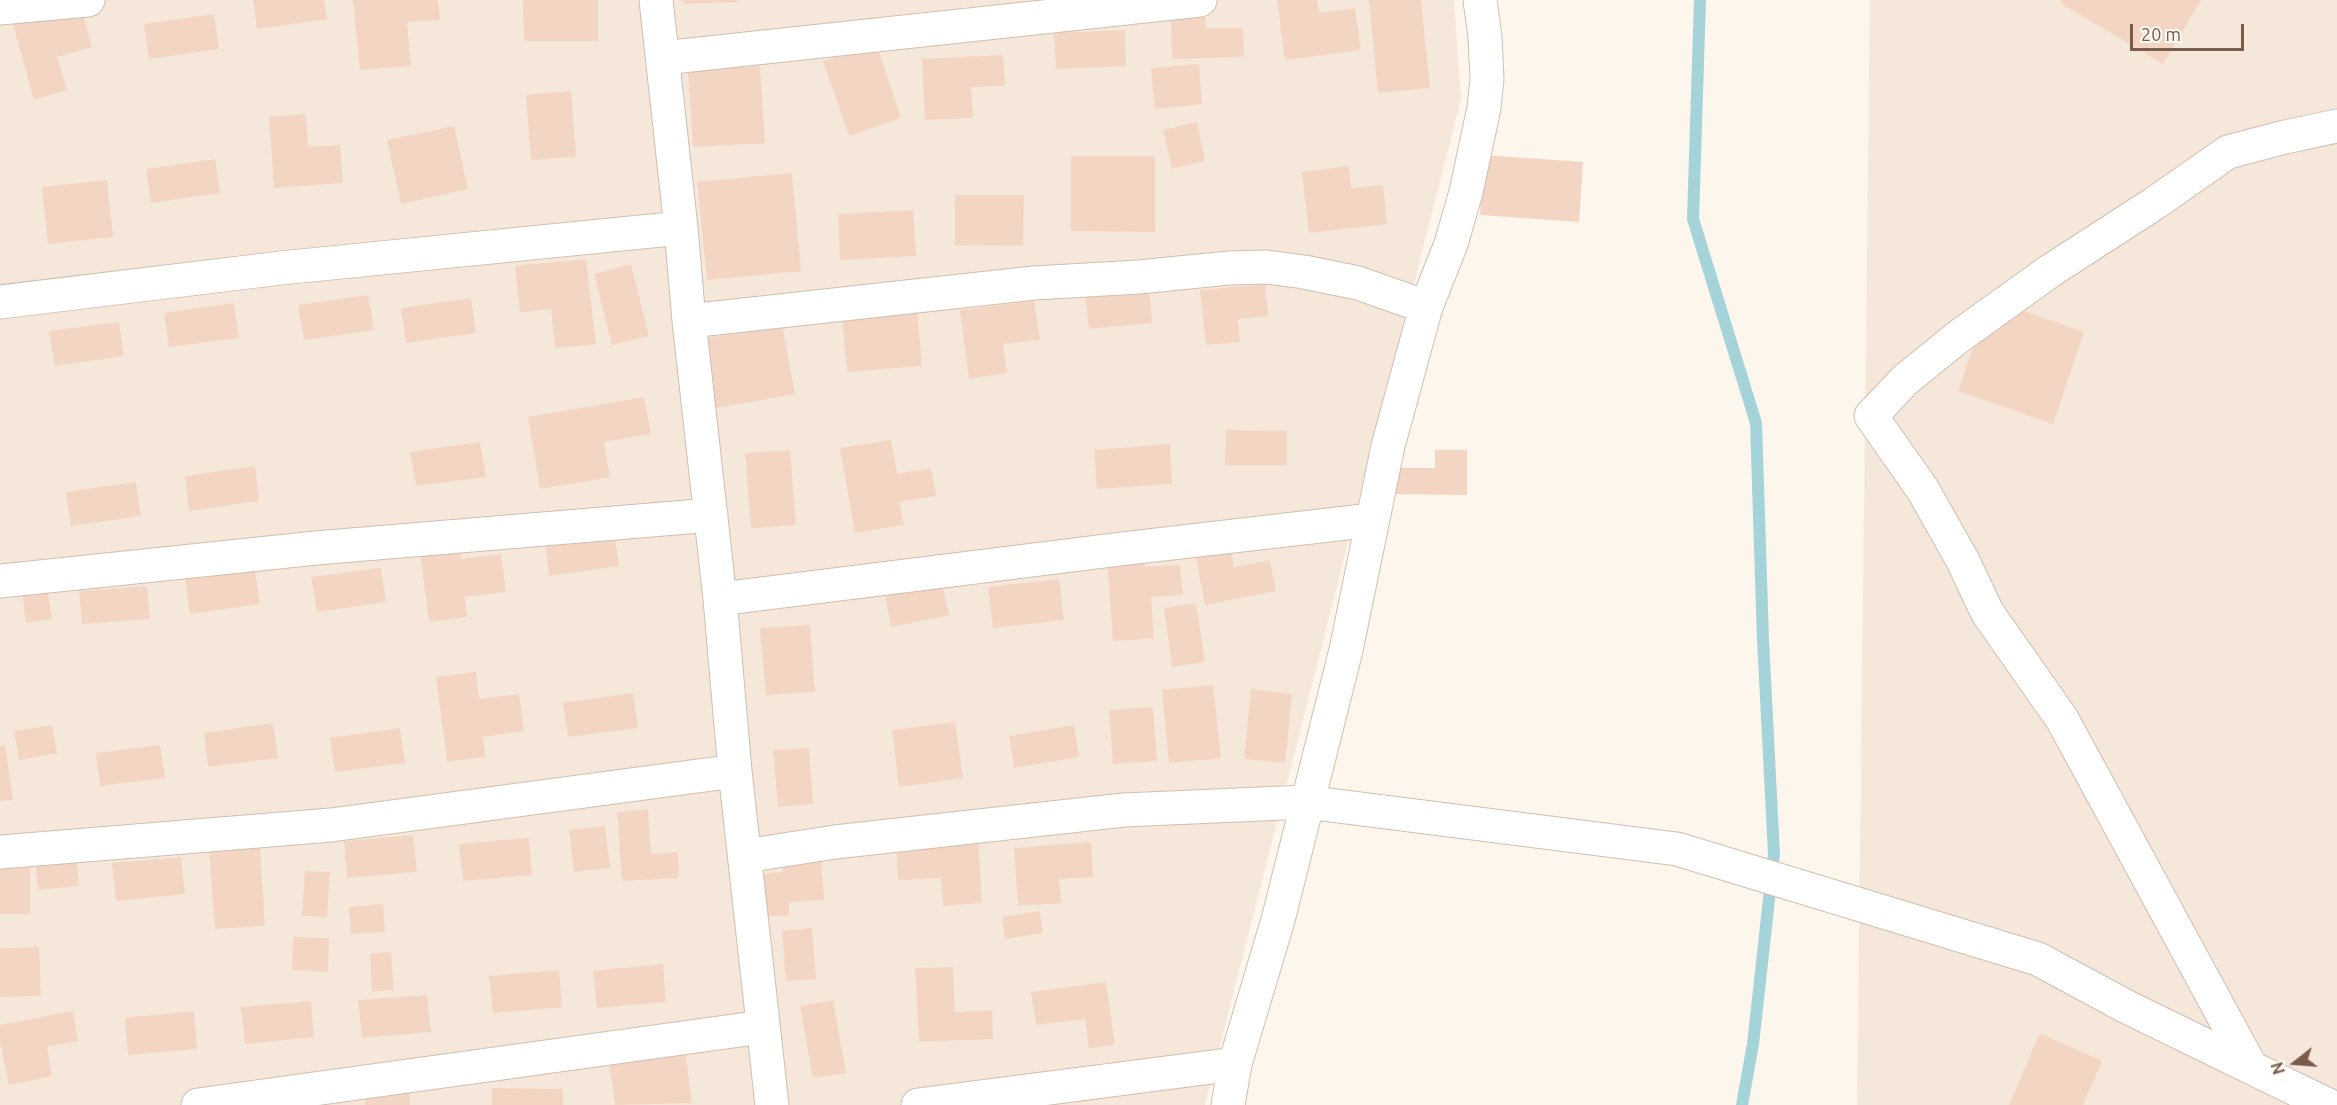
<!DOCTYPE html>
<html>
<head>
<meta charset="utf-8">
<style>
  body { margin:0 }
  #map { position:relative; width:2337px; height:1105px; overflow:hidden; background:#fdf6ec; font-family:Ubuntu,sans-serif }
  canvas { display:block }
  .north { position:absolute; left:2265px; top:1033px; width:60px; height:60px; -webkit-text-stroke:4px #fffaf3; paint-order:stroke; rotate:253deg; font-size:16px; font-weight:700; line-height:24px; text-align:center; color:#7a5c4d }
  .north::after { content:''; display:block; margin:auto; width:21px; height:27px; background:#7a5c4d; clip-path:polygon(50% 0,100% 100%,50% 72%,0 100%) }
  .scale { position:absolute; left:2130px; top:24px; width:114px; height:27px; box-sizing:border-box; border:3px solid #7a5c4d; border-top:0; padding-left:8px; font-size:18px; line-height:21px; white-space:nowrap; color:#7a5c4d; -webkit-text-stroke:4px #fffaf3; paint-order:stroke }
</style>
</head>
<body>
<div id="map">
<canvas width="2337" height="1105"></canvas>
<div class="north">N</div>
<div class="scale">20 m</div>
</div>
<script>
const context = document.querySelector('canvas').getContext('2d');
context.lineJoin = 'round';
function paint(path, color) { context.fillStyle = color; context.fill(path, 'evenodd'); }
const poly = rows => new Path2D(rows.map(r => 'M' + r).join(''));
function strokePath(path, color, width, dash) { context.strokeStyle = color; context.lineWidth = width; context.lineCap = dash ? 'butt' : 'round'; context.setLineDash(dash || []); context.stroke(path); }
paint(poly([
  [0,0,1454,0,1461,99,1205,1105,0,1105],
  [1870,0,2337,0,2337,1105,1857,1105]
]), '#f5e8da');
strokePath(poly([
  [1700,0,1693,219,1756,423,1763,640,1774,854,1753,1044,1742,1105]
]), '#a5d3da', 12);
paint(poly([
  [79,0,92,47,57,57,67,90,34,100,11,18],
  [253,0,324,0,327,19,257,29],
  [353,0,438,0,440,20,407,22,411,66,360,70],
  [523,0,598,0,598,41,524,41],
  [683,0,738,0,738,2,684,4],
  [1170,0,1205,0,1206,28,1243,28,1244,57,1172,59],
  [1277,0,1317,0,1319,13,1355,8,1361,50,1285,60],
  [1369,0,1421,0,1430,88,1378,93],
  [2062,0,2201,0,2163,64,2060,3],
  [214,14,219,49,149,59,144,24],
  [1125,30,1126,66,1056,69,1054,33],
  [876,43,901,118,849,136,823,61],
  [1003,55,1005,86,971,87,973,118,925,120,922,59],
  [1199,64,1202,104,1155,109,1151,68],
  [760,66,765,143,693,147,688,70],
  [571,91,576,157,531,160,526,95],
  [306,114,308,147,340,145,343,183,274,188,269,117],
  [1197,122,1205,161,1172,169,1163,130],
  [454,126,468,189,401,204,387,140],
  [1484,155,1583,162,1579,222,1480,215],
  [1071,156,1155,156,1155,232,1071,231],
  [215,159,220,193,151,203,146,169],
  [1349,166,1351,188,1383,185,1387,224,1309,233,1302,172],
  [792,173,801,271,707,280,697,182],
  [107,180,113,237,48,244,42,187],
  [955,195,1024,195,1023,246,955,245],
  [913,210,916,256,840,260,838,214],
  [586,259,596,344,555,348,551,309,520,312,515,266],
  [631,264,649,336,612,345,594,274],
  [1265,284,1268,316,1238,319,1240,342,1206,345,1200,290],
  [1149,286,1152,323,1089,329,1085,292],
  [368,295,374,330,304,340,298,305],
  [471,298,476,333,406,343,401,308],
  [1989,299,2084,332,2053,424,1958,391],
  [1034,301,1040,340,1003,344,1007,373,969,379,960,310],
  [234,303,239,338,169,347,164,313],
  [917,310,922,366,847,372,842,317],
  [119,322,124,356,55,366,49,331],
  [782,324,795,394,716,408,703,339],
  [644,397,651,434,604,442,610,477,540,489,528,417],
  [1226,430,1287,431,1287,465,1225,465],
  [891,440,897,474,931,468,936,496,899,502,904,525,855,533,840,448],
  [480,442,486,477,416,486,410,452],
  [1170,444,1172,484,1097,489,1094,450],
  [790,450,796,525,751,528,745,453],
  [1435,450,1467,450,1467,495,1396,494,1396,468,1435,468],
  [255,466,259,501,189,511,185,476],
  [136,482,141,516,71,526,66,492],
  [1227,530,1234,567,1270,560,1276,591,1205,605,1192,537],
  [614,531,619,566,549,576,545,541],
  [458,532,461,559,501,554,506,592,465,597,467,617,429,622,418,537],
  [1144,555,1145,567,1180,565,1183,595,1151,597,1154,638,1113,641,1107,557],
  [381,568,386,602,317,612,311,577],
  [255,570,260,604,190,614,185,579],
  [46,579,52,619,26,623,21,583],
  [1059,579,1064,620,993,628,988,587],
  [942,583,949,615,891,627,885,595],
  [147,586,150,619,82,624,79,591],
  [1196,603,1205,662,1172,667,1164,608],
  [810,625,815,692,766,695,760,628],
  [476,672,479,699,519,694,524,731,483,737,485,757,447,762,436,677],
  [1213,685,1221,758,1169,763,1162,690],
  [1251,689,1292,694,1285,763,1244,759],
  [633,693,638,728,568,737,563,703],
  [1153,707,1157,761,1113,764,1109,710],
  [955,722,963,778,899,787,892,730],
  [273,723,278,758,208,767,204,733],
  [52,725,57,753,19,760,14,731],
  [1074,725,1079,757,1014,768,1009,736],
  [400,728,405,763,335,772,330,738],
  [5,745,13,800,0,801,0,746],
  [160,745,165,778,100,786,96,753],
  [809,748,813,804,778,807,773,750],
  [648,809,651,854,678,852,679,878,622,881,617,812],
  [605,826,610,868,574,872,569,830],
  [413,835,417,872,347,878,344,841],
  [978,837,982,903,943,906,941,878,898,880,896,842],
  [529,838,532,875,463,881,459,844],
  [1091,842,1093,877,1059,879,1061,903,1018,906,1014,848],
  [260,848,265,926,215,929,209,851],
  [821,855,824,900,789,902,789,915,755,917,752,875,783,872,782,858],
  [181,857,185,894,116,901,112,863],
  [77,861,79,886,38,890,36,866],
  [0,866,30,866,30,914,0,914],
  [305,871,330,872,327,917,302,916],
  [383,904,385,932,351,934,349,907],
  [1040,911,1043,933,1005,939,1002,917],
  [812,928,816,979,786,981,782,931],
  [293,937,329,938,328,972,292,970],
  [39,947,41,996,0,997,0,948],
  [391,952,394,990,372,991,370,954],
  [663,964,666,1002,597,1008,593,971],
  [953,967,955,1012,992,1010,993,1039,919,1042,915,968],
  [559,970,562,1007,493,1013,489,976],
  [1106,982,1115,1045,1089,1048,1085,1019,1036,1025,1031,992],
  [427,995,431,1032,362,1038,358,1000],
  [833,1000,846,1073,813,1078,800,1006],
  [311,1001,314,1037,245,1044,241,1007],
  [73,1011,78,1041,47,1047,52,1076,9,1085,0,1041,0,1025],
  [194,1011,197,1049,128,1055,125,1018],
  [2040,1033,2102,1061,2083,1105,2009,1105],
  [684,1043,692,1103,615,1105,608,1054],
  [366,1087,410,1089,410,1105,365,1105],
  [492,1088,563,1089,563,1105,492,1105]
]), '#f3d5c3');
const minor = poly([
  [656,0,681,228,689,321,720,599,735,771,772,1105],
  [0,8,88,0],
  [663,58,1200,0],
  [0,302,281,268,681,228],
  [689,321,1034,283,1139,277,1229,268,1267,267,1304,272,1358,283,1426,307],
  [0,581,316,548,711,515],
  [720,599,1121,549,1372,520],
  [0,852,331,825,735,771],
  [745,856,835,842,1124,810,1306,802,1677,849,2038,959,2127,1007,2328,1105],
  [2251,1067,2062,719,1987,612,1963,561,1923,490,1871,416,1905,380,1958,337,2050,271,2155,203,2228,152,2285,137,2337,126],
  [198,1105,762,1027],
  [918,1105,1235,1064],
  [1228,1105,1235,1064,1278,920,1346,650,1388,446,1426,307,1451,244,1466,192,1484,108,1487,79,1485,37,1480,0]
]);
strokePath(minor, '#d1beb0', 35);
strokePath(minor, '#fff', 33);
</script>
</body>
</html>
